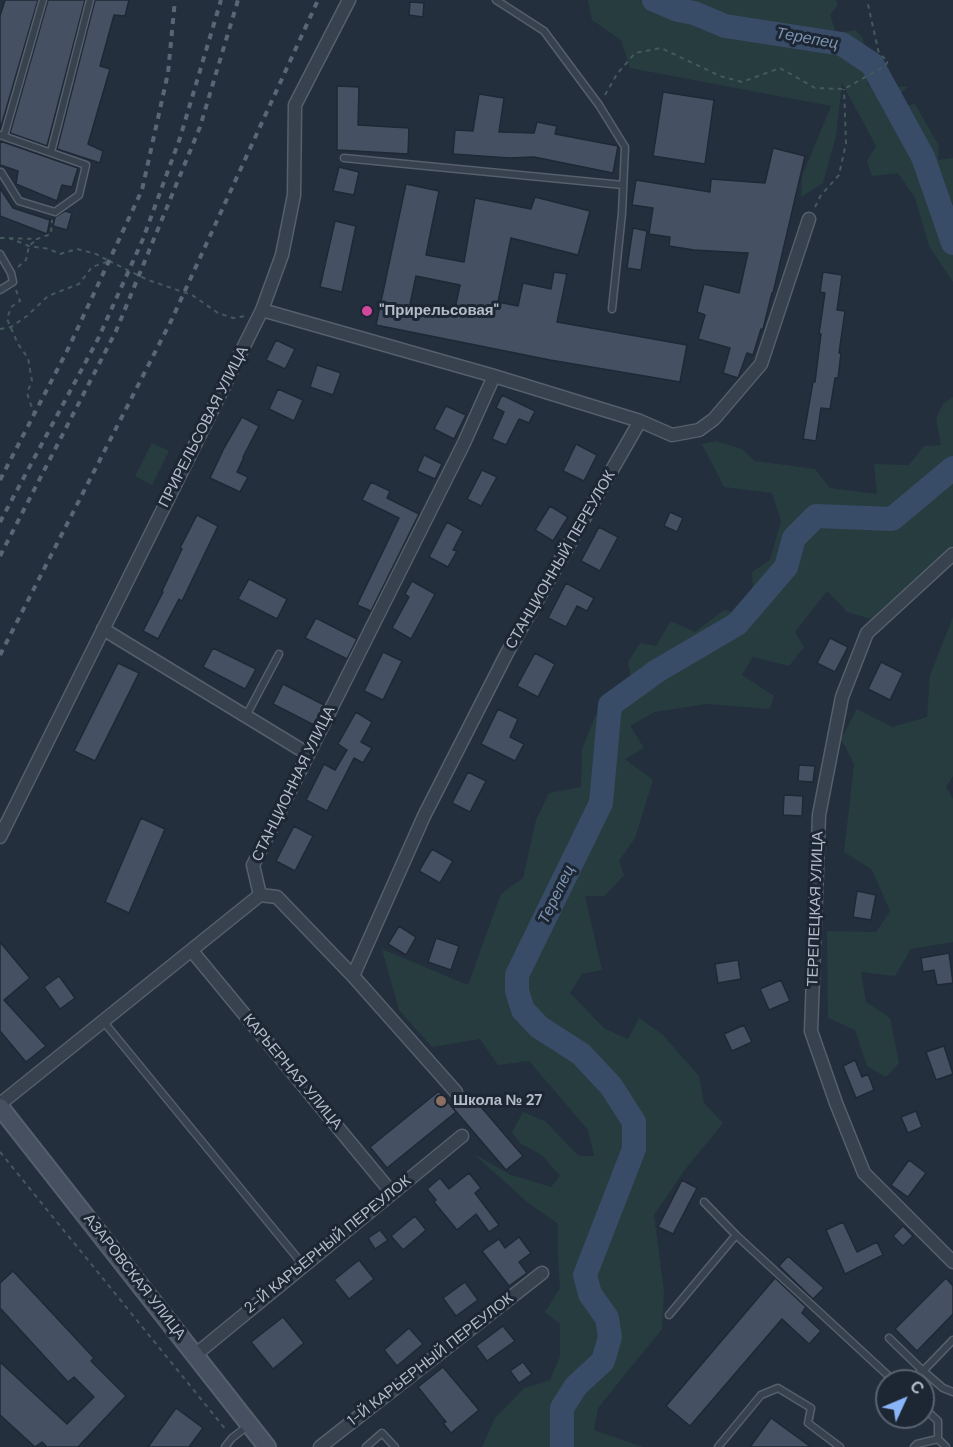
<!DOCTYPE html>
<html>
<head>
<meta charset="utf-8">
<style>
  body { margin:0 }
  #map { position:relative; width:953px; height:1447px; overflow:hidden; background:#242f3e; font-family:"DM Sans",sans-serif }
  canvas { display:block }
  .north { position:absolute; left:875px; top:1369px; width:60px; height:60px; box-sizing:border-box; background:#1d2633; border:2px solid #59626f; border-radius:50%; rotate:46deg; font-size:16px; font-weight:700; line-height:24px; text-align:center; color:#b4bcc9 }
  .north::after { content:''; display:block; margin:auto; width:21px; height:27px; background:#8ab4f8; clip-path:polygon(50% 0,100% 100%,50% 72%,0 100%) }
</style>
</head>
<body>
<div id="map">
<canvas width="953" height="1447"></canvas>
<div class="north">С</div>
</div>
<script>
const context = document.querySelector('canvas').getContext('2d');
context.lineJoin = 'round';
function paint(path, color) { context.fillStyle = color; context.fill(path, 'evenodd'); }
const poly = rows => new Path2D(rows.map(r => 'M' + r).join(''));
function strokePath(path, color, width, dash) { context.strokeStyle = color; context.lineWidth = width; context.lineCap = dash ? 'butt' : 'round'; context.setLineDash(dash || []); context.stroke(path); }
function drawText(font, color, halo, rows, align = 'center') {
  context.font = font + ' "DM Sans",sans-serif'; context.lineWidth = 6; context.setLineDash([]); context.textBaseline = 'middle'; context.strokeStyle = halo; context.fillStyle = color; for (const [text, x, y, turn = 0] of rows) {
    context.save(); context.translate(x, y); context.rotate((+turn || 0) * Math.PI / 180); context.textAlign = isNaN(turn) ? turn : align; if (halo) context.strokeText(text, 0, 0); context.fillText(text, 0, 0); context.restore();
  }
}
paint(poly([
  [588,0,836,0,838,5,830,15,836,33,856,30,863,39,868,85,907,87,884,110,915,104,939,146,938,160,953,158,953,282,929,246,915,198,898,173,872,176,867,161,876,146,842,83,836,136,823,183,801,197,802,176,831,106,630,68,621,40,592,20],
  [953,397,953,545,871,619,847,612,827,591,795,632,804,647,789,666,753,657,742,675,774,696,770,709,707,704,655,712,630,726,644,748,625,759,653,780,635,838,619,861,624,875,605,896,585,896,602,970,582,974,570,993,605,1029,628,1039,639,1018,663,1035,699,1076,704,1103,723,1123,684,1171,654,1215,664,1291,662,1329,598,1408,594,1430,643,1447,482,1447,495,1418,524,1388,550,1380,560,1356,560,1324,545,1312,560,1288,558,1258,558,1224,527,1202,474,1154,511,1175,551,1187,560,1176,542,1155,521,1144,512,1132,523,1112,545,1121,579,1156,594,1156,588,1130,529,1061,498,1065,480,1039,432,1047,399,1010,382,949,468,985,501,894,523,878,536,820,549,793,581,787,582,749,596,714,614,732,619,711,635,699,628,662,640,643,656,646,671,621,695,632,724,610,733,612,753,590,752,572,770,560,781,521,772,493,724,487,702,444,716,441,742,449,755,461,815,469,830,488,877,494,874,464,909,465,924,446,941,445,936,418,943,404],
  [152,443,169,451,152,485,135,476],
  [953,617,953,776,946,787,953,799,953,942,911,949,895,976,861,972,866,1002,890,1018,899,1063,886,1077,867,1066,855,1030,828,1018,827,931,876,932,890,911,872,870,844,852,854,764,841,739,857,709,892,727,927,717,930,675]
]), '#263c3f');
strokePath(poly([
  [654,0,678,10,694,13,725,26,842,44,872,64,923,157,953,243],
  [562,1447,562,1408,576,1386,603,1361,610,1337,607,1318,590,1294,585,1275,634,1149,634,1122,611,1086,581,1054,539,1027,523,1010,517,991,517,975,601,803,610,705,657,671,737,624,786,567,794,538,816,516,892,519,953,468]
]), '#394c67', 24);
const building = poly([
  [5,0,38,0,0,130,0,16,5,0],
  [48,0,85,0,47,146,10,133,48,0],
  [95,0,129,0,125,16,114,15,100,66,110,69,88,144,103,151,100,163,57,149,95,0],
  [410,2,424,3,423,17,409,15,410,2],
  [337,86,359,87,358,125,409,128,408,154,337,150,337,86],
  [663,92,714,100,705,164,653,156,663,92],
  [479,94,504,98,499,132,534,133,537,122,557,126,555,134,618,146,613,173,534,157,509,158,453,154,455,130,473,131,479,94],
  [0,141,78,168,72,187,62,185,57,201,16,184,18,171,0,165,0,141],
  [773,148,805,156,773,293,772,293,763,329,761,329,753,355,747,353,738,378,723,373,730,348,698,339,705,315,697,312,704,284,739,293,748,253,694,250,669,246,670,237,649,234,653,208,632,205,636,180,710,192,711,179,765,183,773,148],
  [339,167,359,172,354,195,333,191,339,167],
  [406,184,439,191,426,255,464,262,475,198,531,209,535,197,590,211,578,255,511,238,498,302,518,306,523,283,551,289,554,272,567,274,557,322,687,345,680,382,550,360,376,325,406,184],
  [416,276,460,285,454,313,410,304,416,276],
  [0,188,13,208,50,220,47,234,0,216,0,188],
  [65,211,72,213,67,230,53,226,55,217,65,211],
  [335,221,356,226,342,292,320,287,335,221],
  [633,228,647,231,641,270,627,268,633,228],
  [823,272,842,275,837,310,845,311,839,353,841,353,838,378,835,378,830,409,821,408,816,441,803,439,813,382,815,382,821,334,819,334,825,293,820,292,823,272],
  [276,340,295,349,285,369,266,360,276,340],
  [317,365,341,373,333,395,310,387,317,365],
  [278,389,303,400,294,421,269,409,278,389],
  [502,395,535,411,529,423,519,419,506,445,492,439,504,412,496,408,502,395],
  [446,406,466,415,454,439,434,429,446,406],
  [242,417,259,426,243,457,244,457,237,472,248,477,240,492,210,478,224,448,242,417],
  [576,444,597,455,584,481,563,471,576,444],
  [424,455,442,464,435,479,417,471,424,455],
  [482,470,497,477,481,506,467,499,482,470],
  [371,482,390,491,387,498,419,514,371,611,357,605,399,518,362,500,371,482],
  [550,506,568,517,553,541,535,530,550,506],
  [670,512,683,518,677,532,664,526,670,512],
  [197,515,218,526,182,601,179,599,158,639,143,631,163,592,162,591,182,549,180,548,197,515],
  [447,522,463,531,453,550,457,551,448,567,429,557,447,522],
  [599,527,618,537,600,571,581,561,599,527],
  [249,579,287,599,277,619,238,599,249,579],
  [412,581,435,594,411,639,392,628,409,597,405,594,412,581],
  [566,583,594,598,587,611,577,606,566,627,548,618,566,583],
  [316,618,357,639,347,659,305,638,316,618],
  [830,638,848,647,835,672,817,663,830,638],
  [213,648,256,669,245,689,203,667,213,648],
  [383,652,402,661,383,700,364,691,383,652],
  [535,653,555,664,538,697,517,686,535,653],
  [881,662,903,673,890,700,868,689,881,662],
  [118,663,139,673,95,761,74,751,118,663],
  [283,684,324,705,314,725,273,704,283,684],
  [498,709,518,719,510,737,524,744,515,761,481,744,498,709],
  [356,712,372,722,361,742,372,748,363,763,354,758,327,811,306,800,324,764,335,770,347,750,338,744,356,712],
  [799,765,815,766,813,782,798,781,799,765],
  [468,772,486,781,470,812,452,803,468,772],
  [784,795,803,796,802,816,783,815,784,795],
  [141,818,165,829,129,913,105,902,141,818],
  [294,826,313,836,295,871,276,861,294,826],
  [432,849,453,861,440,883,419,871,432,849],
  [857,891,876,895,871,920,853,917,857,891],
  [399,926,416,937,406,955,388,944,399,926],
  [436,938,459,946,451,970,428,962,436,938],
  [0,942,30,978,4,1000,46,1046,26,1062,0,1031,0,942],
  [949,953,953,983,937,985,934,970,923,972,921,958,949,953],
  [738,960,741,979,718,983,715,964,738,960],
  [59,976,75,998,60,1009,44,987,59,976],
  [781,980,790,1001,769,1010,760,989,781,980],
  [744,1025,752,1042,732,1051,724,1034,744,1025],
  [944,1046,953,1074,936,1080,926,1052,944,1046],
  [855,1060,862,1077,868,1074,874,1090,856,1098,843,1066,855,1060],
  [439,1091,456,1112,387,1168,370,1147,439,1091],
  [470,1094,523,1156,506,1170,453,1108,470,1094],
  [916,1111,922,1127,908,1133,901,1117,916,1111],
  [909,1160,926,1173,908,1197,891,1185,909,1160],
  [469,1173,481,1188,475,1193,499,1225,489,1232,476,1214,457,1230,434,1202,436,1200,427,1189,440,1178,449,1189,469,1173],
  [682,1180,697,1188,673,1234,658,1227,682,1180],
  [415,1216,426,1230,403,1250,391,1236,415,1216],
  [843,1222,857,1252,877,1242,883,1255,845,1274,826,1230,843,1222],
  [903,1226,913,1236,903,1246,893,1236,903,1226],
  [380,1230,388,1240,375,1249,368,1238,380,1230],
  [519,1237,531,1253,519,1262,527,1273,509,1286,482,1251,499,1239,505,1248,519,1237],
  [788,1256,824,1288,813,1299,779,1266,788,1256],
  [359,1260,374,1279,349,1299,334,1280,359,1260],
  [13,1271,94,1358,91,1361,126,1396,78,1447,47,1447,42,1442,35,1447,0,1415,0,1362,67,1424,94,1397,74,1377,68,1382,0,1308,0,1283,13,1271],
  [775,1278,806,1307,802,1313,821,1331,809,1344,782,1319,690,1426,666,1406,775,1278],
  [946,1278,953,1286,953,1314,917,1351,895,1329,946,1278],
  [465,1282,478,1300,456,1316,443,1298,465,1282],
  [283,1317,304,1343,273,1369,251,1342,283,1317],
  [503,1326,515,1341,487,1361,476,1346,503,1326],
  [409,1328,423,1344,397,1366,384,1350,409,1328],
  [523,1362,532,1374,519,1383,510,1371,523,1362],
  [443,1367,479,1410,451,1433,443,1423,446,1422,418,1387,443,1367],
  [176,1408,203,1428,189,1447,148,1447,176,1408],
  [771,1418,811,1447,750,1447,771,1418]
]);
paint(building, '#455162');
strokePath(building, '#1f2835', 1.5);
const lane = poly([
  [496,0,544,31,599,105,625,147,622,213,612,309],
  [0,135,86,165,79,195,55,212,19,201,1,172],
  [4,136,43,0],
  [51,152,90,0],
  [344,158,623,185],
  [0,254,11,273,13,282,0,290],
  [246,716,279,654],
  [103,1021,304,1266],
  [704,1202,736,1235,894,1381],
  [669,1315,736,1235],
  [889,1338,922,1370,912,1381],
  [953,1340,925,1369,922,1370,943,1388,953,1392],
  [923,1407,938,1421,938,1439],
  [225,1447,232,1438,249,1425],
  [366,1447,382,1433,395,1447],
  [718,1447,761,1395,778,1388,811,1408,808,1423,840,1447],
  [914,1447,917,1444,938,1439,946,1447]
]);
const street = poly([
  [262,310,494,376,640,421,672,435,699,430,714,419,761,364,809,219],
  [953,554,867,633,842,697,819,815,811,1031,836,1103,864,1173,953,1262],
  [103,629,308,754],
  [0,837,262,310,282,255,294,195,295,105,349,0],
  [260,895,277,897,353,976,456,1092],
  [192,951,392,1193],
  [353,976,424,816,507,653,640,421],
  [0,1104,260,895,253,865,464,443,494,376],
  [195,1355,462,1136],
  [320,1447,542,1273]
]);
const secondary = poly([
  [0,1107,267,1447]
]);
strokePath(lane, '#565f6c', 9);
strokePath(street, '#565f6c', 15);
strokePath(secondary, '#565f6c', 20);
strokePath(poly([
  [605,95,617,74,635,53,661,48,720,76,742,82,780,68,815,88,844,89,885,66,888,61,879,54,867,0],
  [815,207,821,195,839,175,846,143,844,89],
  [0,238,37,239,51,234,52,220],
  [109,261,148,280,192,295,218,313,233,318,245,316],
  [18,267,26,260,29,246,37,239],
  [16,290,20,301,11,307,7,319,18,344,28,358,32,381,27,393,34,414],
  [0,329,11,327,27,316,48,296,79,284,92,267,109,261,96,254,77,249,60,254,49,249,29,246,9,238],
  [0,1152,227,1431]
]), '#44595c', 2, [4.5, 4.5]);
strokePath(lane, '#38414e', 6);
strokePath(street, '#38414e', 12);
strokePath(secondary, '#465061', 16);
strokePath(poly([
  [0,480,69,347,142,190,168,73,175,0],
  [0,522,98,339,143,239,180,138,221,0],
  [0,556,116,331,200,127,238,0],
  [0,655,172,319,318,0]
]), '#5a6575', 4, [6, 6]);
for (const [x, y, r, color] of [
  [367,311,6,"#d1479c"],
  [441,1101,6,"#8d6e63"]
]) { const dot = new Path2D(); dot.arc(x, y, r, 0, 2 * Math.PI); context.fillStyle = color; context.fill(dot); strokePath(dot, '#1d2633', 2); }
drawText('bold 15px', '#b4bcc9', '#1d2633', [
  ["\"Прирельсовая\"",379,311],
  ["Школа № 27",453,1101]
], 'left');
drawText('15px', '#b4bcc9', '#1d2633', [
  ["ПРИРЕЛЬСОВАЯ УЛИЦА",204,427,-63],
  ["СТАНЦИОННЫЙ ПЕРЕУЛОК",561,560,-60],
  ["СТАНЦИОННАЯ УЛИЦА",294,784,-64],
  ["ТЕРЕПЕЦКАЯ УЛИЦА",816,909,-88],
  ["КАРЬЕРНАЯ УЛИЦА",292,1072,50],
  ["2-Й КАРЬЕРНЫЙ ПЕРЕУЛОК",328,1245,-39],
  ["АЗАРОВСКАЯ УЛИЦА",134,1277,52],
  ["1-Й КАРЬЕРНЫЙ ПЕРЕУЛОК",431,1360,-38]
]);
drawText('italic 16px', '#7c92b1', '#1d2633', [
  ["Терепец",807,39,10],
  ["Терепец",557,895,-64]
]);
</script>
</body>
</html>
